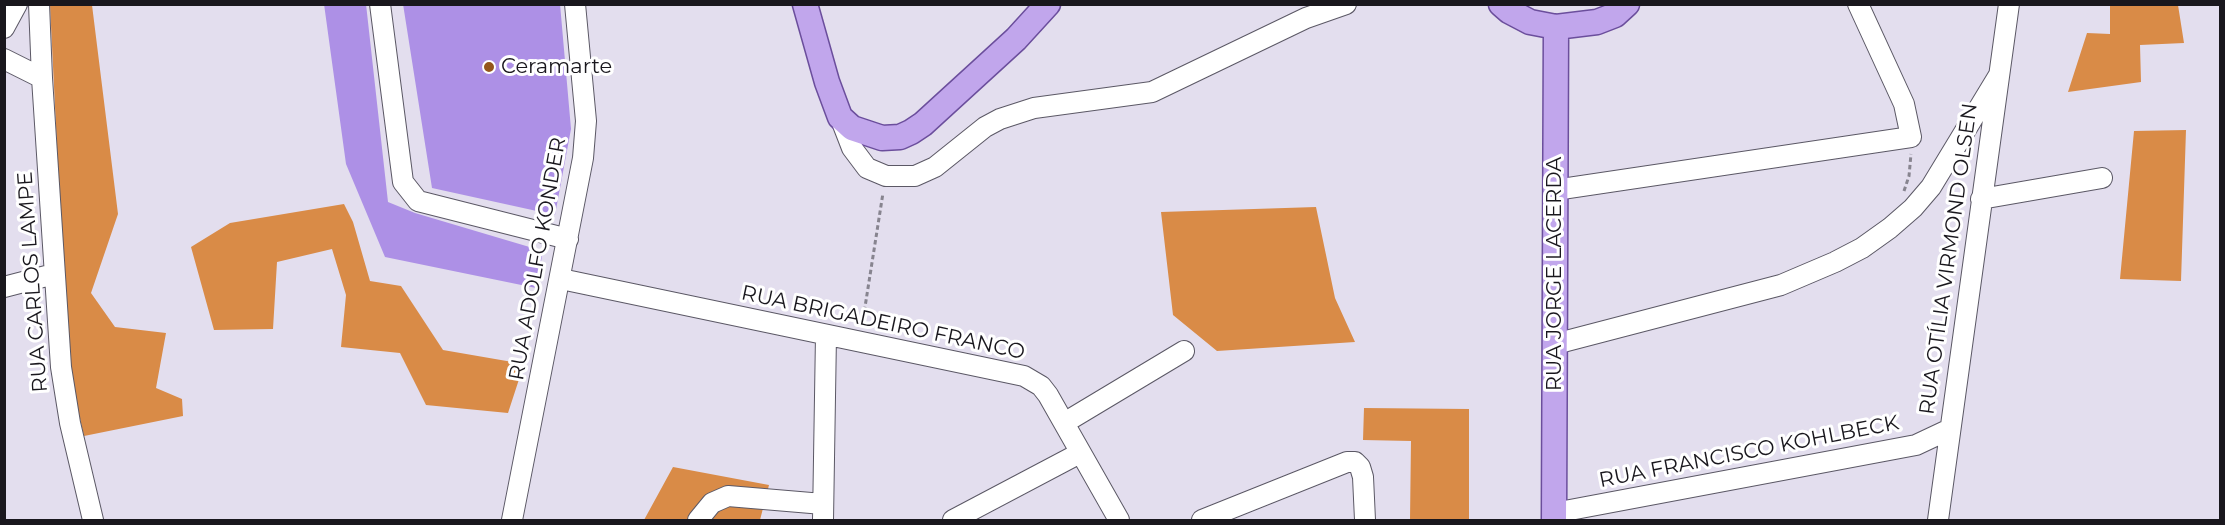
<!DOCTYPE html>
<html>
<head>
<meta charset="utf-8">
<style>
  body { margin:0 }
  #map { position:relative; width:2225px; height:525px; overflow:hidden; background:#e3deee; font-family:Montserrat,sans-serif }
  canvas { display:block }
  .frame { position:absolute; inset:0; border:6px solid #19171d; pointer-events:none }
</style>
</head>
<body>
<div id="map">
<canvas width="2225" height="525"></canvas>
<div class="frame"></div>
</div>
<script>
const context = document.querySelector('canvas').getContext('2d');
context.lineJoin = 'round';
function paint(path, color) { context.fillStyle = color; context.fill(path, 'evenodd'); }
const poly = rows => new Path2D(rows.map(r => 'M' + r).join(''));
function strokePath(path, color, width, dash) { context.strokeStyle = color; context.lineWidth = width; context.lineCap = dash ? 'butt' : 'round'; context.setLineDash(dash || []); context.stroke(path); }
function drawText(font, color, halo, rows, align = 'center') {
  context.font = font + ' Montserrat,sans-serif'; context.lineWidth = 6; context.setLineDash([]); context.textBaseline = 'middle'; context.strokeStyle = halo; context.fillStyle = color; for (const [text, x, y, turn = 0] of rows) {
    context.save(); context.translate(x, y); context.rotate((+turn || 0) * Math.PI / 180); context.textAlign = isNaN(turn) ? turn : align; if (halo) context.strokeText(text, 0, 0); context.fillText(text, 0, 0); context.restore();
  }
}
paint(poly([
  [50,5,92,5,118,214,91,293,115,327,166,333,156,388,182,399,183,416,84,436,75,397,66,330],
  [2110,5,2178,5,2184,43,2140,45,2141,82,2068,92,2087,33,2110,34],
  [2186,130,2181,281,2120,279,2134,131],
  [344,204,353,222,370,281,401,286,443,350,524,364,508,413,426,405,400,353,341,347,346,295,332,249,277,262,273,329,214,330,191,247,230,223],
  [1316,207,1335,298,1355,342,1217,351,1173,315,1161,212],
  [1364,408,1469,409,1469,520,1410,520,1411,441,1363,440],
  [673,467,769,485,760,520,644,520]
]), '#d98b47');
paint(poly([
  [324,4,366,4,388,202,415,213,543,251,536,288,385,257,346,164],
  [403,4,560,4,571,129,555,215,432,188]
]), '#ad90e6');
const minor = poly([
  [39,4,42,78,61,367,70,423,93,520],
  [380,4,403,182,418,201,568,239],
  [4,28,17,4],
  [4,59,42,78],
  [840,117,852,148,867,168,886,176,915,176,935,167,985,127,1000,119,1034,108,1152,92,1306,18,1346,4],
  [1555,190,1911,137,1904,104,1858,4],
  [1981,199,2102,178],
  [561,279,1024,376,1041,386,1048,395,1119,520],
  [4,287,54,274],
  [1555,344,1781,285,1835,262,1862,248,1890,228,1913,208,1931,187,1999,75],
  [1064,423,1184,351],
  [1554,513,1916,445,1950,429],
  [512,520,583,158,586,121,575,4],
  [698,520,712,503,728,496,823,504],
  [823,520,826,335],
  [953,520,1080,453],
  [1202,520,1347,462,1355,462,1360,467,1363,477,1365,520],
  [1938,520,2009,4]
]);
const major = poly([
  [805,4,827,82,840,117,852,128,882,138,900,137,911,132,923,124,1016,39,1048,4],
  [1501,4,1509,11,1530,22,1556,27,1597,22,1615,15,1627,4],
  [1554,520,1556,27]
]);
strokePath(minor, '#5b5865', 22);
strokePath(major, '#6b4e9c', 27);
strokePath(poly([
  [1904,191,1909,176,1911,154],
  [862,326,883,193]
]), '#87848f', 3, [4.5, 3]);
strokePath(minor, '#fff', 20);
strokePath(major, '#c1a6ec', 24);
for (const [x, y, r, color] of [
  [489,67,6,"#94561b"]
]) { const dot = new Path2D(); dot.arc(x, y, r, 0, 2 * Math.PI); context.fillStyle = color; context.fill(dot); strokePath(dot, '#fff', 2); }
drawText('21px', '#19171d', '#fff', [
  ["Ceramarte",501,67]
], 'left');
drawText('21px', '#19171d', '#fff', [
  ["RUA ADOLFO KONDER",538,259,-80],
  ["RUA OTÍLIA VIRMOND OLSEN",1949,259,-82],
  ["RUA JORGE LACERDA",1555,274,-90],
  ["RUA CARLOS LAMPE",33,282,-94],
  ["RUA BRIGADEIRO FRANCO",883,323,12],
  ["RUA FRANCISCO KOHLBECK",1749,452,-11]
]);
</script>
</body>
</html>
